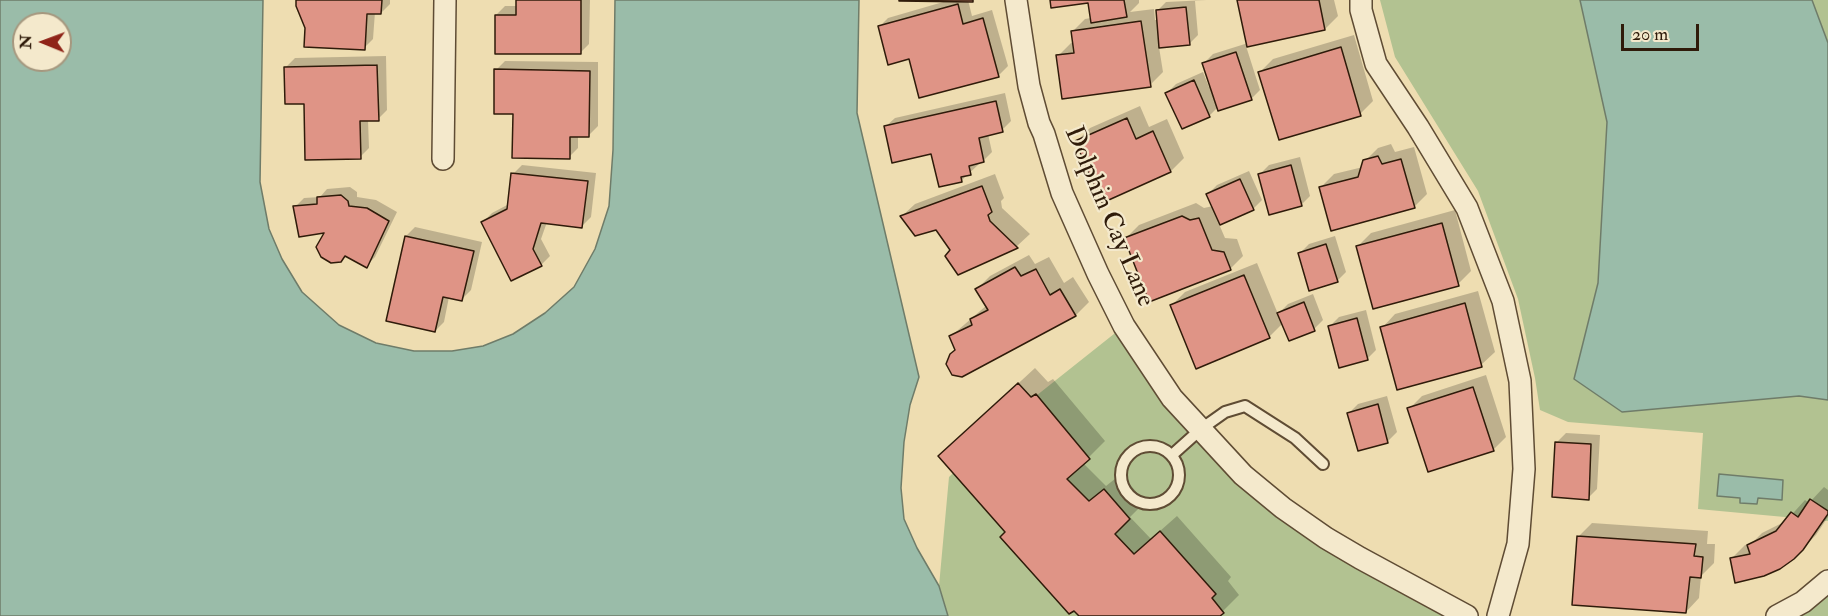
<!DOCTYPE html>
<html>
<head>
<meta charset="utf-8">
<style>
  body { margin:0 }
  #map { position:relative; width:1828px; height:616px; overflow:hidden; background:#eeddb1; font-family:"IM FELL Double Pica",serif }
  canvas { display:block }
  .north { position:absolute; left:12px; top:12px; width:60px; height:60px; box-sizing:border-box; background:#f4e9cc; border:2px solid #a5977e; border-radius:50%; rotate:271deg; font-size:16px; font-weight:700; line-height:24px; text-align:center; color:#2f1b0a }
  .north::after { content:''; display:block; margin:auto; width:21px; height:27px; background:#8f2418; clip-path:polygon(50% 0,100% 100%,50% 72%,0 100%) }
  .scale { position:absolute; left:1621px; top:24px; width:78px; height:27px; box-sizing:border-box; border:3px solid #2f1b0a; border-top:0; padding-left:8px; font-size:18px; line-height:21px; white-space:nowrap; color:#2f1b0a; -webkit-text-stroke:4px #f4e9cc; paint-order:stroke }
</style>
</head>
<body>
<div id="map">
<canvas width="1828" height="616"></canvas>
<div class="north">N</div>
<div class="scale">20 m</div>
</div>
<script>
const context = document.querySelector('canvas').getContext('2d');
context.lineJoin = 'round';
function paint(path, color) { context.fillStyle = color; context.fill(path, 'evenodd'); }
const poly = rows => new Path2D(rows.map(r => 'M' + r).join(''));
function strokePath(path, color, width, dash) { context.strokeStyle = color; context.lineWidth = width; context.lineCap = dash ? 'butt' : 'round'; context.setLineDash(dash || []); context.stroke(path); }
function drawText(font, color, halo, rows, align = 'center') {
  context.font = font + ' "IM FELL Double Pica",serif'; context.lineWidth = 4.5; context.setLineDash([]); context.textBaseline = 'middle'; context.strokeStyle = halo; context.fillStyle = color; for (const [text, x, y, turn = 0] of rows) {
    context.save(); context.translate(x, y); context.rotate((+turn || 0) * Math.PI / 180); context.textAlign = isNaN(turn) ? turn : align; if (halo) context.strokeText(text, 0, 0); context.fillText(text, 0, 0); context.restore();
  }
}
paint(poly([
  [1380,0,1580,0,1607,122,1598,283,1574,379,1799,396,1828,400,1828,521,1698,509,1703,433,1568,422,1540,410,1535,378,1518,299,1478,191,1395,57],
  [1812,0,1828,0,1828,42],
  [1124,326,1243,475,1467,616,948,616,939,586,949,477,1017,411],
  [1828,581,1828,616,1777,616]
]), '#b2c291');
const water = poly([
  [0,0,263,0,260,182,269,229,282,259,302,292,339,325,376,343,414,351,452,351,483,346,513,334,545,313,574,287,595,249,609,206,613,150,615,0,859,0,857,113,919,377,910,405,904,442,901,488,904,519,917,548,939,586,948,616,0,616,0,0],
  [24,24,60,24,60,60,24,60,24,24],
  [1580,0,1812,0,1828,43,1828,400,1799,396,1622,412,1574,379,1598,283,1607,122,1580,0],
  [1719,474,1783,480,1782,500,1758,498,1757,504,1740,503,1740,498,1717,496,1719,474]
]);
paint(water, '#9abca9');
strokePath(water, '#6f7c69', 1.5);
paint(poly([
  [297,0,390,0,390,4,381,13,375,12,373,39,364,48,307,27],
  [518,0,590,0,589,44,580,53,496,15,505,6,518,6],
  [950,0,972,0,968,0,972,16,992,10,1008,66,999,75,920,97,910,58,879,27,888,18],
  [1052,0,1139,0,1139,3,1130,12,1154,9,1155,20,1158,20,1157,11,1166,2,1207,0,1195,1,1198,35,1189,44,1159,47,1163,72,1150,85,1058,56,1071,43,1074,42,1072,32,1085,19,1091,18,1089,1],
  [1238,0,1334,0,1338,16,1325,29,1246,46,1260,90,1251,99,1218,107,1209,116,1167,93,1176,84,1203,72,1209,87,1211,86,1204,63,1213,54,1248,43],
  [1354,35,1373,101,1360,114,1260,72,1273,59],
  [386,56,387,110,378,119,368,120,369,148,360,157,305,102,286,67,295,58],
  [505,61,598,62,598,126,589,135,578,135,578,148,569,157,514,112,496,70],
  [1005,93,1011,121,1002,130,988,134,992,152,983,161,978,162,979,164,962,180,932,152,885,127,895,118],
  [1140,106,1149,127,1167,119,1184,158,1171,171,1102,201,1076,142,1090,128],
  [1391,144,1395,152,1414,147,1427,194,1414,207,1321,187,1334,174,1363,167,1365,161,1378,148],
  [1300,157,1310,196,1301,205,1260,174,1269,165],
  [522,165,596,173,591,217,582,226,547,222,541,239,550,256,541,265,483,222,492,213,509,204,513,174],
  [1249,171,1262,200,1253,209,1219,224,1225,238,1237,239,1243,256,1230,269,1126,238,1139,225,1196,203,1204,208,1213,206,1208,194,1217,185],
  [995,174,1004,198,1001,201,1002,208,1030,234,1017,246,958,273,952,250,937,228,902,216,915,204],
  [350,187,357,192,357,197,376,200,397,212,375,257,366,266,346,255,340,261,327,231,295,207,304,198,320,197,327,189],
  [1455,210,1471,271,1458,284,1358,246,1371,233],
  [415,227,482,242,471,290,462,299,449,297,444,322,435,331,387,320,406,236],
  [1335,236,1346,272,1337,281,1300,253,1309,244],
  [1029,255,1035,264,1049,257,1064,283,1073,277,1089,302,1076,315,962,375,956,350,950,337,987,305,977,289,990,276],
  [1257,263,1278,314,1288,304,1313,294,1323,320,1314,329,1290,339,1283,323,1269,337,1172,305,1185,292],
  [1478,291,1495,352,1481,365,1382,328,1395,314],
  [1366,310,1376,350,1367,359,1330,326,1339,317],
  [1035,368,1048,382,1053,379,1105,441,1083,463,1106,486,1121,474,1145,502,1130,517,1151,539,1177,516,1231,577,1228,581,1239,595,1218,616,1081,616,1007,532,957,440],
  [1486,375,1506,437,1493,450,1409,409,1422,396],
  [1387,396,1397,432,1388,441,1359,449,1349,413,1358,404],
  [1566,433,1600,435,1597,489,1588,498,1557,442],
  [1824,487,1828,490,1828,517,1816,535,1793,558,1732,558,1745,545,1751,544,1762,533,1786,521,1805,500,1809,503],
  [1592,523,1708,531,1707,544,1715,544,1714,563,1701,576,1699,598,1686,612,1579,536]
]), '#0003');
const building = poly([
  [296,0,382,0,381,14,367,14,365,50,304,47,305,28,296,6,296,0],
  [516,0,581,0,581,54,495,54,495,15,516,15,516,0],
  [899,0,973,0,973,2,899,1,899,0],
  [1050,0,1124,0,1127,17,1091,23,1088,3,1051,8,1050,0],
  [1237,0,1319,0,1325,30,1247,47,1237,0],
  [958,4,963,24,983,18,999,77,919,98,909,59,888,65,878,26,958,4],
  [1186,7,1190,45,1159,48,1156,10,1186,7],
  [1141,21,1151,87,1062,99,1056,55,1074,53,1071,31,1141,21],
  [1341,47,1361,116,1279,140,1258,72,1341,47],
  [1236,52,1252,100,1218,111,1202,63,1236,52],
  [377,65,379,121,360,121,361,159,305,160,304,104,285,104,284,67,377,65],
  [494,69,590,71,589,137,570,137,570,159,512,158,513,114,494,114,494,69],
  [1194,80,1210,117,1182,129,1165,93,1194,80],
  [996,101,1003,132,979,138,984,162,969,166,971,175,961,177,962,182,939,187,931,154,892,163,884,126,996,101],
  [1127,118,1136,139,1153,131,1171,172,1102,203,1075,141,1127,118],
  [1378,156,1382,164,1401,159,1415,208,1331,231,1319,187,1358,177,1363,160,1378,156],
  [1291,165,1302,206,1269,215,1258,174,1291,165],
  [511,173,588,181,582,228,541,223,533,249,542,266,511,281,481,222,507,209,511,173],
  [1240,179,1254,210,1220,225,1206,194,1240,179],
  [982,186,992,212,988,215,990,221,1018,248,958,275,945,256,950,250,936,230,915,236,900,216,982,186],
  [341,195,348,201,349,206,367,208,389,221,367,268,345,256,341,262,331,263,321,257,316,247,324,233,299,237,293,206,317,204,317,197,341,195],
  [1182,216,1190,220,1199,218,1212,250,1224,252,1231,270,1149,302,1124,238,1182,216],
  [1442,223,1459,286,1373,309,1356,246,1442,223],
  [405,236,474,251,462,301,443,297,435,332,386,321,405,236],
  [1326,244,1338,282,1309,291,1298,253,1326,244],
  [1015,267,1021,276,1036,269,1050,295,1060,289,1076,316,962,377,952,375,946,364,950,354,955,350,949,336,972,325,970,319,988,310,975,289,1015,267],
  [1244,275,1270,338,1196,369,1170,305,1244,275],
  [1304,302,1315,331,1289,341,1277,313,1304,302],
  [1465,303,1482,367,1397,390,1380,327,1465,303],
  [1357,318,1368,360,1339,368,1328,326,1357,318],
  [1018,383,1031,397,1036,394,1090,459,1067,479,1089,501,1104,489,1130,519,1115,534,1134,554,1160,531,1216,594,1212,598,1224,613,1220,616,1079,616,1074,611,1069,614,1000,537,1005,532,938,456,1018,383],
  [1473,387,1494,451,1428,472,1407,408,1473,387],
  [1378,404,1388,443,1358,451,1347,413,1378,404],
  [1555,442,1591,444,1589,500,1552,497,1555,442],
  [1810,499,1828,511,1828,514,1803,550,1794,559,1780,569,1764,576,1735,583,1730,558,1750,554,1747,545,1776,531,1791,512,1798,517,1810,499],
  [1577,536,1696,544,1694,556,1703,557,1701,578,1690,577,1686,613,1572,605,1577,536]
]);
paint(building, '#df9486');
strokePath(building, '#2f1b0a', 1.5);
const lane = poly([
  '1121 475a29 29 0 1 1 58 0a29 29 0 1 1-58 0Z',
  [1172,455,1201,429,1225,412,1245,406,1295,438,1323,464]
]);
const street = poly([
  [1016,0,1029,86,1039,123,1044,134,1062,193,1098,274,1124,326,1172,398,1243,475,1283,508,1326,538,1360,558,1467,616],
  [1361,0,1361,10,1376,64,1418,127,1467,208,1503,301,1520,381,1524,469,1518,544,1498,616],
  [443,159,445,0],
  [1777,616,1803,602,1828,581]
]);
strokePath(lane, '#5f4c34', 14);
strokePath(street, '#5f4c34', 24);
strokePath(lane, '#f4e9cc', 10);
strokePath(street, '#f4e9cc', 21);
drawText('26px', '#2f1b0a', '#f4e9cc', [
  ["Dolphin Cay Lane",1108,217,67]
]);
</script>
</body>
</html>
